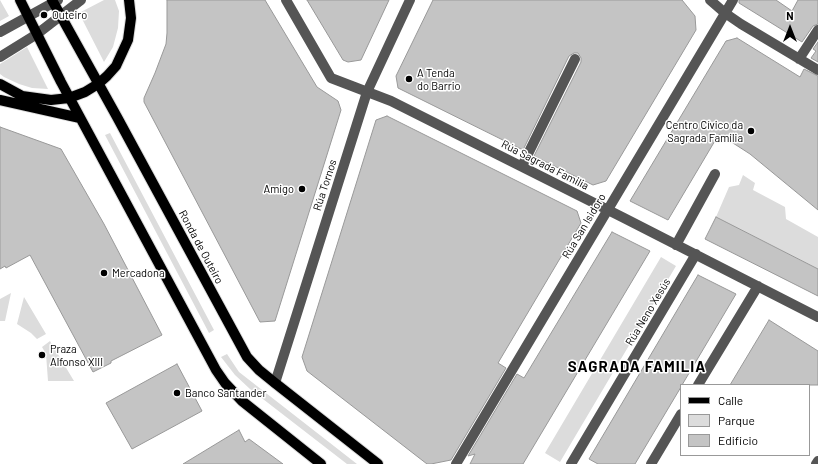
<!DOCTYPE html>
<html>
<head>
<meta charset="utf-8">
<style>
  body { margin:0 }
  #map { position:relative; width:818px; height:464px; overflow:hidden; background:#fff; font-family:Barlow,sans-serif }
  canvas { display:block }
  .legend { position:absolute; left:680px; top:384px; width:130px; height:72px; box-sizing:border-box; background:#fff; border:1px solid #999; margin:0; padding:5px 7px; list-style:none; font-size:12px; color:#000 }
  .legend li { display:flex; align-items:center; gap:8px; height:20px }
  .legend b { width:20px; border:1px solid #999 }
  .north { position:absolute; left:770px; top:8px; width:40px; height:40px; -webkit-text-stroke:3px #fff; paint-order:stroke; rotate:0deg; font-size:11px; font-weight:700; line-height:16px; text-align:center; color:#000 }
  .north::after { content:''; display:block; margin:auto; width:14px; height:18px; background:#000; clip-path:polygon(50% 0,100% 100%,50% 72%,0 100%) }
</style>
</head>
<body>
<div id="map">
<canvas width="818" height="464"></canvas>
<ul class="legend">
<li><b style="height:5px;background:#000"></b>Calle</li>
<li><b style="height:11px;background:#dcdcdc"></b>Parque</li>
<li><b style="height:11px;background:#c4c4c4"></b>Edificio</li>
</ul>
<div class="north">N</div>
</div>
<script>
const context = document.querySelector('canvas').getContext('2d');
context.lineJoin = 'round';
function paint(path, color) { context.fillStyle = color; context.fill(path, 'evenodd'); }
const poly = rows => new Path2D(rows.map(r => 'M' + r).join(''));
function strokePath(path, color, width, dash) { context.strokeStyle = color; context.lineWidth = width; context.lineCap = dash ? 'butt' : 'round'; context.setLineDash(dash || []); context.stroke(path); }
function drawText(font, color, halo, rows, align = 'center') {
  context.font = font + ' Barlow,sans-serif'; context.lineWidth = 3; context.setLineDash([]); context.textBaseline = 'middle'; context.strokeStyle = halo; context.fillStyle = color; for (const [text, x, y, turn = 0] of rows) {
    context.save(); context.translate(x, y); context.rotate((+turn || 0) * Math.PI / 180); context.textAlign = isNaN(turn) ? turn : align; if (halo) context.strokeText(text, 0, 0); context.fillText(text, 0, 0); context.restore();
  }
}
paint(poly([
  [0,0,9,16,0,21],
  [104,0,115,0,119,11,118,28,113,47,104,62,79,13],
  [27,47,48,89,32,88,19,84,4,77,0,74,0,64],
  [110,133,214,330,209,333,105,135],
  [743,175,755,183,753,190,785,207,786,219,818,237,818,269,716,217,729,187,739,185],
  [661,257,676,266,560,462,545,453],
  [11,293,5,321,0,321,0,299],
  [24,297,46,334,37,339,31,333,17,324],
  [50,341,74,381,48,381,46,354,42,347],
  [227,354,239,372,357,464,347,464,250,389,235,375,221,357]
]), '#dcdcdc');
const building = poly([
  [167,0,265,0,317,87,338,101,341,110,275,321,260,322,144,102,144,98,155,73,166,44,167,33,167,0],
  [307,0,389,0,361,60,348,62,343,60,307,0],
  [433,0,682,0,695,16,696,30,606,181,593,185,534,156,581,62,581,58,578,53,574,53,569,56,523,150,398,88,396,76,433,0],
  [739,0,776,0,792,11,798,0,818,0,818,24,813,26,802,42,739,3,739,0],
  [737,38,800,77,804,69,818,76,818,210,750,154,719,134,668,220,630,201,726,41,737,38],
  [818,42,818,62,811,58,816,51,813,49,818,42],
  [387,116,577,211,581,223,498,363,506,368,451,460,431,464,427,464,307,371,302,357,376,120,387,116],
  [0,127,61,149,104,224,162,335,111,361,111,363,93,372,30,255,6,268,5,266,0,269,0,127],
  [716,217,818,269,818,296,705,239,716,217],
  [612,232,650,251,523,464,470,464,475,454,468,456,517,374,524,378,612,232],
  [698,275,736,294,682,385,681,385,681,387,635,464,598,464,589,459,698,275],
  [769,320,818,351,818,385,730,385,769,320],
  [177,364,202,411,132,449,106,403,177,364],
  [239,430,245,442,249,439,283,464,183,464,239,430]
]);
paint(building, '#c4c4c4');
strokePath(building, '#999', 1);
const major = poly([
  [20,0,61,82,216,370,225,383,242,401,321,464],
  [52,0,117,117,247,357,259,370,275,383,378,464],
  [0,84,22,96,51,100,69,98,85,92,98,84,107,76,116,66,128,40,131,18,129,0],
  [0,100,80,118]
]);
strokePath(major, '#dbdbdb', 12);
strokePath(poly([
  [286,0,331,78,391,101,624,218,818,317],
  [710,0,725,13,741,24,818,70],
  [0,32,58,0],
  [0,57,37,34,81,0],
  [799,59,818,30],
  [522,166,575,59],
  [676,245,715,174],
  [275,383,367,92,410,0],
  [698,385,758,286],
  [456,464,733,0],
  [571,464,696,254],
  [651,464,681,414],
  [816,464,818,461]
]), '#555', 10);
strokePath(major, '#000', 10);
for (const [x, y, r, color] of [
  [44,15,4,"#000"],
  [409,79,4,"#000"],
  [751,131,4,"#000"],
  [302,189,4,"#000"],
  [104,273,4,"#000"],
  [42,355,4,"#000"],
  [177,393,4,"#000"]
]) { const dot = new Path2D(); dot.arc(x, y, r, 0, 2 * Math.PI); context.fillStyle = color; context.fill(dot); strokePath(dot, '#fff', 1.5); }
drawText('11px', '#000', '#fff', [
  ["Outeiro",52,15],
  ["A Tenda",417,73],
  ["do Barrio",417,86],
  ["Centro Cívico da",743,125,"right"],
  ["Sagrada Familia",743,138,"right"],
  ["Amigo",294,189,"right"],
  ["Mercadona",112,273],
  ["Praza",50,349],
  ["Alfonso XIII",50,362],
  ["Banco Santander",185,393]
], 'left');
drawText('11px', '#000', '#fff', [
  ["Rúa Sagrada Familia",545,165,27],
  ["Rúa Tornos",325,185,-72],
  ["Rúa San Isidoro",584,226,-59],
  ["Ronda de Outeiro",201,247,62],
  ["Rúa Neno Xesús",648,312,-59]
]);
context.letterSpacing = '1px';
drawText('bold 15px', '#000', '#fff', [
  ["SAGRADA FAMILIA",637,367]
]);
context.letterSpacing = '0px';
</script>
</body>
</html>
